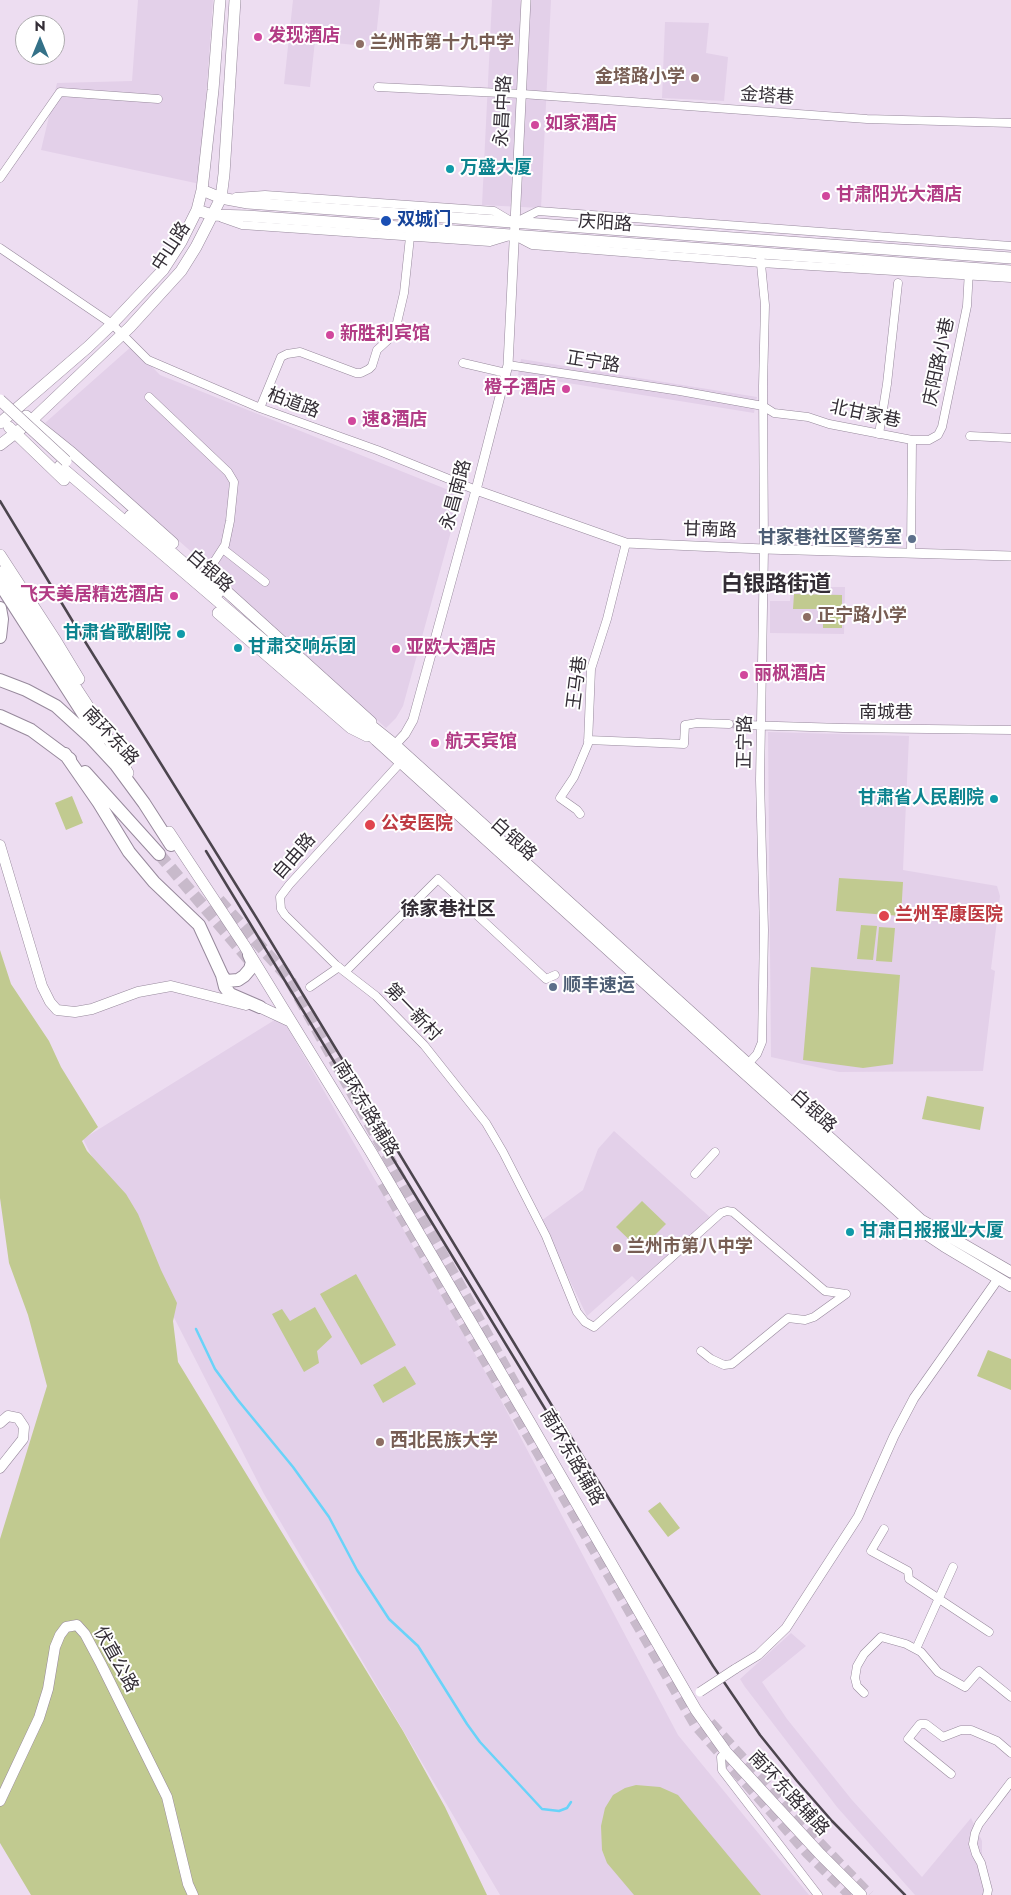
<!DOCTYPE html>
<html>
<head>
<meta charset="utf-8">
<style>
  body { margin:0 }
  #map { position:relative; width:1011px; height:1895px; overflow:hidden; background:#edddf1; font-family:Jost,sans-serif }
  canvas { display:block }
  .north { position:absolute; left:15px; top:15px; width:50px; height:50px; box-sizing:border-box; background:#fff; border:1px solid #adabae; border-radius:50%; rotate:0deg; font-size:14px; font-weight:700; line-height:20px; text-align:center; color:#332d35 }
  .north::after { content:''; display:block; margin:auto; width:18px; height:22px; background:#347188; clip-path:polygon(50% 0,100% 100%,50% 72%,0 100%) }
</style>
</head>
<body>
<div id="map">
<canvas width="1011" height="1895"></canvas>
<div class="north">N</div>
</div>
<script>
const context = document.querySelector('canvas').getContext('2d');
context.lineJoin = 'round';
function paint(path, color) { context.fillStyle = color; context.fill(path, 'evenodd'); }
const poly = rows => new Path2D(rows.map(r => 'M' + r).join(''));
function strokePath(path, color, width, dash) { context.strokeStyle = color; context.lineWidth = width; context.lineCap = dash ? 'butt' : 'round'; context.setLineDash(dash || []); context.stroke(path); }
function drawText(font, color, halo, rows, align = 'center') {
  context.font = font + ' Jost,"Noto Sans SC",sans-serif'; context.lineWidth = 4; context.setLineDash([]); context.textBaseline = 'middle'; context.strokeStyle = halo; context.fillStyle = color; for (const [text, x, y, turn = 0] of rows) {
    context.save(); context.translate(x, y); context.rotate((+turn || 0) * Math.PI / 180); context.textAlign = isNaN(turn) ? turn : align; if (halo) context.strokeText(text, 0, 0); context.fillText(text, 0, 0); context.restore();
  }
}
paint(poly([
  [138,0,213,0,200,184,41,150,57,83,132,81],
  [293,0,380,0,375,47,315,41,310,87,284,84],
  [492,0,551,0,541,208,482,205],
  [665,22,709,23,706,53,728,57,724,101,662,98],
  [132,346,160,375,461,495,403,706,396,718,386,728,212,570,45,423],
  [521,359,757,397,754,413,518,375],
  [791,587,845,587,844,634,770,633,770,601,790,601],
  [768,732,909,736,903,870,997,886,1000,896,991,969,995,971,983,1071,839,1072,771,1057],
  [281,1016,495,1389,678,1735,809,1895,500,1895,264,1494,83,1139],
  [614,1131,711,1218,642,1286,632,1276,587,1316,541,1221,583,1190,598,1149],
  [791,1633,806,1646,762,1682,787,1719,852,1800,922,1877,971,1818,982,1841,982,1856,987,1875,990,1895,915,1895,837,1807,745,1687,740,1679]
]), '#e3d0e9');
paint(poly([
  [794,594,842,595,842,628,823,628,823,609,793,609],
  [72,796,83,823,66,830,55,803],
  [839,878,903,882,901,916,836,911],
  [861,925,877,926,873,960,857,959],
  [879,927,895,928,892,962,876,961],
  [0,950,11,984,49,1041,61,1067,98,1127,82,1141,87,1151,126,1194,138,1214,161,1270,177,1303,173,1321,178,1362,403,1731,445,1807,487,1895,31,1895,0,1843,0,1539,47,1386,28,1315,9,1263,0,1198],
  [811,967,900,975,893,1064,863,1068,803,1060],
  [927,1096,984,1107,980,1130,922,1119],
  [642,1201,666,1224,640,1250,616,1227],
  [356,1274,396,1345,361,1365,320,1294],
  [315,1307,332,1337,317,1351,319,1363,304,1372,272,1314,282,1309,290,1321],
  [988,1350,1011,1359,1011,1390,977,1376],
  [405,1366,416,1384,383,1403,373,1385],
  [660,1502,680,1528,668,1537,648,1511],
  [636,1785,660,1787,678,1795,761,1895,634,1895,607,1863,602,1850,601,1826,605,1808,613,1795,625,1788]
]), '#c1ca90');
strokePath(poly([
  [196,1329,215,1369,237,1399,293,1467,329,1517,357,1570,389,1619,418,1646,467,1724,480,1742,542,1809,559,1811,567,1808,571,1802]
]), '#69d3f9', 2.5);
strokePath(poly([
  [729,724,745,725]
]), '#c8bacb', 8, [8, 4]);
strokePath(poly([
  [159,854,251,962],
  [219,900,288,977,522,1398],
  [383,1183,696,1725,808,1853,851,1895],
  [710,1723,817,1841,869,1895]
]), '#c8bacb', 12, [12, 6]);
const minor = poly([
  [378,87,522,94,867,119,1011,123],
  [0,178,60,92,158,99],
  [236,197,265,195,494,211,514,223,538,211,1011,246],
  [222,218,242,225,490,242,513,235,532,245,761,263,1011,278],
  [0,248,112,324,148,360,260,408,377,450,476,490],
  [463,363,506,373],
  [508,365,680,391,763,406,774,413,808,417,829,424,912,440,929,440,938,435,942,427,967,306,969,270],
  [149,397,228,472,234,482,230,521,225,545,214,562,204,571],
  [260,408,281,357,287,354,300,352,356,373,361,373,369,369,372,366,377,350,389,339,396,327,404,293,410,237],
  [879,434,887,384,898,283],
  [970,436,1011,438],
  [223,549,265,582],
  [911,552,912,440],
  [745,725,843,728,1011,730],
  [588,740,684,744,685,725,697,723,729,724],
  [401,762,289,885,280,897,281,909,285,915,336,965,376,996,424,1045,486,1123,503,1152,546,1236,577,1312,585,1322,594,1327,721,1213,727,1211,733,1212,825,1291,846,1294],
  [580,814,577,810,560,798,574,777,588,744,591,669,607,619,626,543],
  [345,972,438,879,546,979,555,975],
  [310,987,339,967],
  [746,1066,757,1054,762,1042,764,930,760,780,764,549,763,386,765,305,760,254],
  [695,1174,715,1152],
  [701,1351,711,1359,724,1365,732,1364,788,1318,805,1320,814,1317,846,1294],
  [884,1529,871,1551,908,1571,909,1579,989,1632],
  [916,1649,953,1567],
  [864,1693,857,1686,855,1678,857,1666,864,1654,881,1637,906,1644,921,1652,938,1672,965,1687,979,1671,1011,1697],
  [726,1752,721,1757,722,1770,818,1895],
  [951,1774,908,1739,920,1724,926,1724,943,1737,961,1730,971,1730,997,1741,1011,1753],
  [987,1895,988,1890,981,1863,976,1854,973,1844,975,1833,979,1824,1011,1782]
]);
const tertiary = poly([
  [476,490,626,543,764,549,1011,556],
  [391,749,405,734,413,720,476,490,508,365,526,0],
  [735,1669,758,1655,786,1628,858,1517,894,1436,914,1398,998,1279]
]);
const secondary = poly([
  [0,845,42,986,50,1002,57,1010,75,1012,92,1009,138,992,171,986,246,1005],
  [0,1423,8,1416,18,1418,24,1427,23,1439,0,1468],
  [0,1801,39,1718,48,1689,55,1647,60,1635,66,1627,77,1625,85,1634,101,1664,167,1797,188,1884,193,1895]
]);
const primary = poly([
  [202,190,221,198,248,203,1011,258],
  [197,210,212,215,247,216,1011,271],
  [26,416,72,453,173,543],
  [0,423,88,347,112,324,163,270,181,242,197,210,202,190,213,90,220,0],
  [9,427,64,480],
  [0,445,31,421,130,327,181,271,196,247,221,198,224,174,235,0],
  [60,466,353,717,376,740,712,1044,917,1228,944,1246,1011,1286],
  [130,516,218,593],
  [0,555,56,641,79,679],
  [0,572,101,726,128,773],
  [214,580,371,722],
  [218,613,351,728,367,736],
  [364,720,394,744,921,1220,1011,1272],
  [169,832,244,945,371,1152,529,1421,696,1710,726,1752,820,1854,861,1895],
  [260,1007,290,1021]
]);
const trunk = poly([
  [0,584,100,740],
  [0,608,2,619,0,637],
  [0,680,26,690,56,706,90,737,116,765,144,803,171,845],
  [0,716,31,730,70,759],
  [65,754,99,803,129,852,154,882,199,925,222,975,225,987,230,994,260,1007],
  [85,772,159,854],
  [222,975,226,981,238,980,244,976,250,969,252,962,249,955]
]);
strokePath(minor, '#97899c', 9);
strokePath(tertiary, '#97899c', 10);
strokePath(secondary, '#97899c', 11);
strokePath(primary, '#97899c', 12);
strokePath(trunk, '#97899c', 14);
strokePath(minor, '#fff', 8);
strokePath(tertiary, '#fff', 9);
strokePath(secondary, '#fff', 10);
strokePath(primary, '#fff', 11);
strokePath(trunk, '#fff', 12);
strokePath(poly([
  [0,501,81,635,256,917,580,1452,713,1666,760,1735,797,1781,832,1821,905,1895],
  [206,851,564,1440]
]), '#4c454e', 2.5);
const tertiaryBridge = poly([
  [700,1692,735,1669]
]);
const primaryBridge = poly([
  [0,400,66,461]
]);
strokePath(tertiaryBridge, '#97899c', 10, []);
strokePath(primaryBridge, '#97899c', 12, []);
strokePath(tertiaryBridge, '#fff', 9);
strokePath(primaryBridge, '#fff', 11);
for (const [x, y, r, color] of [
  [258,37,5,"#d1479c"],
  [360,44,5,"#8d6e63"],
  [695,78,5,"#8d6e63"],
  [535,125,5,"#d1479c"],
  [450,169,5,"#0f9aa8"],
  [826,196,5,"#d1479c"],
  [386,221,6,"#1a4fb4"],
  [330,335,5,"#d1479c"],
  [566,389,5,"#d1479c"],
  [352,421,5,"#d1479c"],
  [912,539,5,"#5c6f8a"],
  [174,596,5,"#d1479c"],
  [807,617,5,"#8d6e63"],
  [181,634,5,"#0f9aa8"],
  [238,648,5,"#0f9aa8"],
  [396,649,5,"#d1479c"],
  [744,675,5,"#d1479c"],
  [435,743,5,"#d1479c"],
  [994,799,5,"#0f9aa8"],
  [370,825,6,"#e0444e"],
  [884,916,6,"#e0444e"],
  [553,987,5,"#5c6f8a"],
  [850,1232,5,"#0f9aa8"],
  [617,1248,5,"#8d6e63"],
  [380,1442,5,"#8d6e63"]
]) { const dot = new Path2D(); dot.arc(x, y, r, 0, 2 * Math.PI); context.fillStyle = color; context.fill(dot); strokePath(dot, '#fff', 2); }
drawText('bold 18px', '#b23c85', '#fff', [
  ["发现酒店",268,37],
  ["如家酒店",545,125],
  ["甘肃阳光大酒店",836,196],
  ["新胜利宾馆",340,335],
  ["橙子酒店",556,389,"right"],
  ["速8酒店",362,421],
  ["飞天美居精选酒店",164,596,"right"],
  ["亚欧大酒店",406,649],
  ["丽枫酒店",754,675],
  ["航天宾馆",445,743]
], 'left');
drawText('bold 18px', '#785e54', '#fff', [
  ["兰州市第十九中学",370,44],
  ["金塔路小学",685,78,"right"],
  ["正宁路小学",817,617],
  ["兰州市第八中学",627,1248],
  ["西北民族大学",390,1442]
], 'left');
drawText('18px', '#332d35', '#fff', [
  ["金塔巷",767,97,4],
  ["永昌中路",504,111,-87],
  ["庆阳路",605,224,4],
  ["中山路",172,247,-57],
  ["庆阳路小巷",940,362,-78],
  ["正宁路",593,363,9],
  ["柏道路",293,404,20],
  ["北甘家巷",865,415,12],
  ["永昌南路",457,495,-75],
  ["甘南路",710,531,2],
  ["白银路",209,572,41],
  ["王马巷",578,683,-83],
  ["南城巷",886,714],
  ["南环东路",110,737,47],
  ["正宁路",746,742,-89],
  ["白银路",513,840,42],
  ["自由路",295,857,-49],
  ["第一新村",412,1013,46],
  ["南环东路辅路",365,1109,59],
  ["白银路",813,1112,42],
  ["南环东路辅路",571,1458,60],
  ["伏直公路",115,1660,61],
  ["南环东路辅路",788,1794,47]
]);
drawText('bold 18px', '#0d838f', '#fff', [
  ["万盛大厦",460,169],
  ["甘肃省歌剧院",171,634,"right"],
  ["甘肃交响乐团",248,648],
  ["甘肃省人民剧院",984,799,"right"],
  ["甘肃日报报业大厦",860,1232]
], 'left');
drawText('bold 18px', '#164399', '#fff', [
  ["双城门",397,221]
], 'left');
drawText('bold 18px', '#4e5e75', '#fff', [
  ["甘家巷社区警务室",902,539],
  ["顺丰速运",563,987,"left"]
], 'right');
drawText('bold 18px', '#be3a42', '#fff', [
  ["公安医院",381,825],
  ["兰州军康医院",895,916]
], 'left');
drawText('bold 19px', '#332d35', '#fff', [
  ["徐家巷社区",448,910]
]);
drawText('bold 22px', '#332d35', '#fff', [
  ["白银路街道",776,586]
]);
</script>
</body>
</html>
